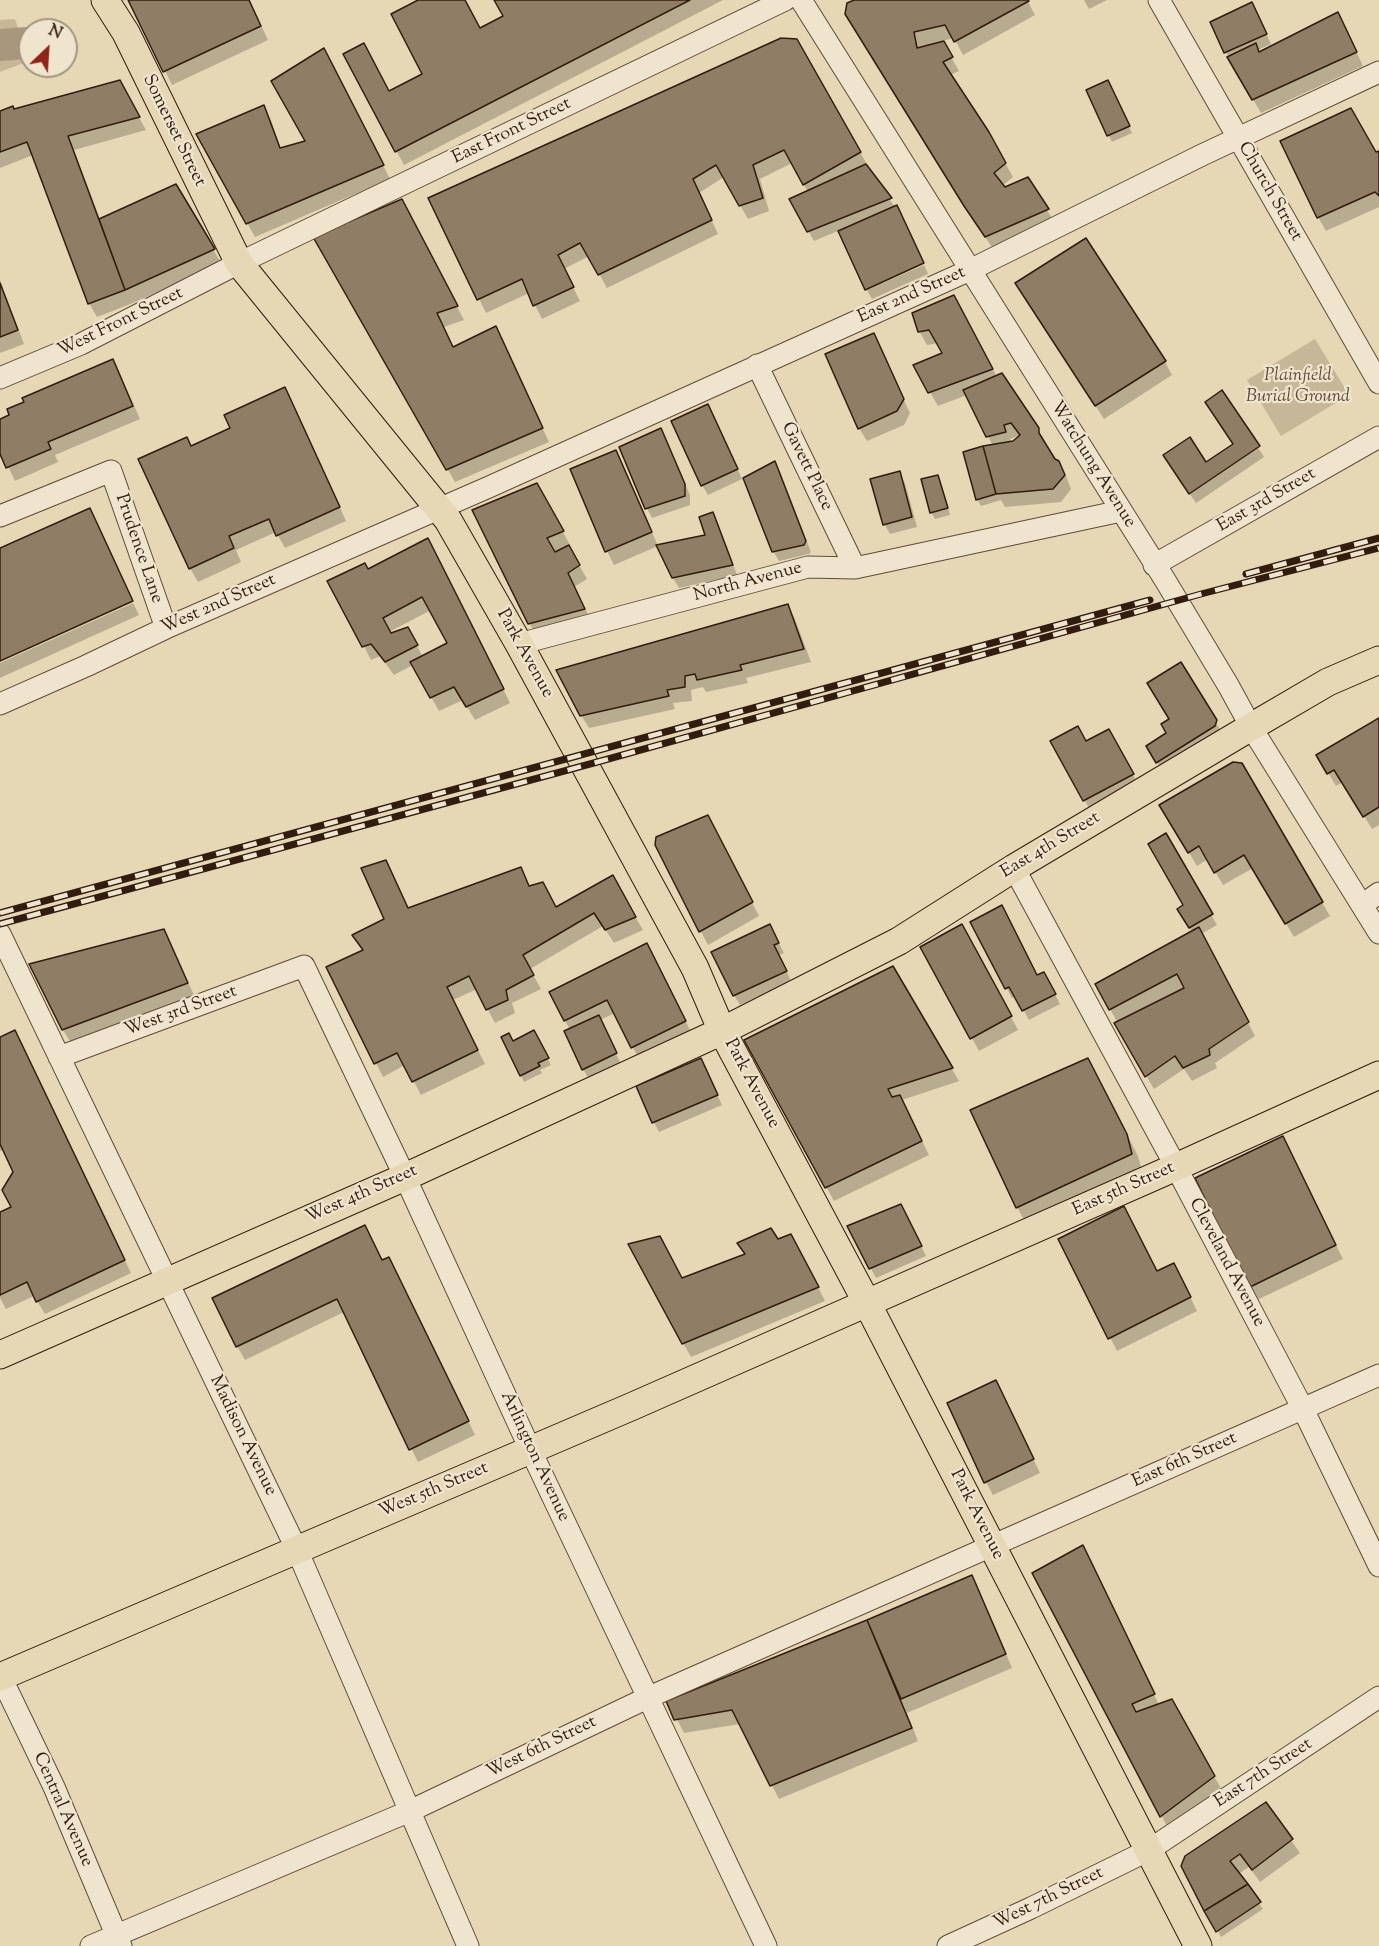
<!DOCTYPE html>
<html>
<head>
<meta charset="utf-8">
<style>
  body { margin:0 }
  #map { position:relative; width:1379px; height:1946px; overflow:hidden; background:#e6d7b5; font-family:"Sorts Mill Goudy",serif }
  canvas { display:block }
  .north { position:absolute; left:18px; top:18px; width:60px; height:60px; box-sizing:border-box; background:#efe5cf; border:2px solid #a39582; border-radius:50%; rotate:25deg; font-size:16px; font-weight:700; line-height:24px; text-align:center; color:#321c0f }
  .north::after { content:''; display:block; margin:auto; width:21px; height:27px; background:#8f2418; clip-path:polygon(50% 0,100% 100%,50% 72%,0 100%) }
</style>
</head>
<body>
<div id="map">
<canvas width="1379" height="1946"></canvas>
<div class="north">N</div>
</div>
<script>
const context = document.querySelector('canvas').getContext('2d');
context.lineJoin = 'round';
function paint(path, color) { context.fillStyle = color; context.fill(path, 'evenodd'); }
const poly = rows => new Path2D(rows.map(r => 'M' + r).join(''));
function strokePath(path, color, width, dash) { context.strokeStyle = color; context.lineWidth = width; context.lineCap = dash ? 'butt' : 'round'; context.setLineDash(dash || []); context.stroke(path); }
function drawText(font, color, halo, rows, align = 'center') {
  context.font = font + ' "Sorts Mill Goudy",serif'; context.lineWidth = 4.5; context.setLineDash([]); context.textBaseline = 'middle'; context.strokeStyle = halo; context.fillStyle = color; for (const [text, x, y, turn = 0] of rows) {
    context.save(); context.translate(x, y); context.rotate((+turn || 0) * Math.PI / 180); context.textAlign = isNaN(turn) ? turn : align; if (halo) context.strokeText(text, 0, 0); context.fillText(text, 0, 0); context.restore();
  }
}
paint(poly([
  [15,19,29,61,0,72,0,20],
  [1315,339,1349,395,1281,436,1247,380]
]), '#c7b799');
paint(poly([
  [130,0,249,0,268,40,172,85],
  [421,0,464,0,480,30,505,17,496,0,723,0,404,165,345,55,389,92,424,74],
  [857,0,1027,0,1035,15,963,55,954,38,942,41,959,71,950,75,988,133,1013,177,1002,186,1004,189,1027,178,1055,223,994,250,973,220],
  [1084,0,1107,0,1089,9],
  [1257,14,1271,44,1258,50,1260,54,1345,28,1363,66,1261,113,1229,58,1212,22],
  [796,40,868,166,866,167,895,207,814,241,791,200,808,192,792,163,760,179,769,211,748,219,724,177,699,193,718,234,607,288,589,256,564,269,580,301,542,319,529,293,486,313,430,199],
  [331,63,390,179,255,237,198,135,263,107,271,120,281,149,307,142],
  [119,82,146,130,74,150,100,219,176,186,221,263,133,303,97,317,89,303,33,155,0,168,0,112,14,111],
  [1111,88,1132,133,1112,142,1088,91],
  [1379,152,1379,207,1326,231,1318,217,1376,154],
  [409,215,464,320,444,327,454,348,496,328,549,442,455,482,315,238],
  [924,265,928,274,872,299,867,290],
  [0,280,24,344,0,353],
  [1025,297,1165,362,1172,375,1104,419],
  [961,311,997,377,1037,428,1046,443,1046,447,1066,476,1071,489,1061,502,1005,507,1001,500,981,506,977,499,993,446,967,395,938,406,915,366,944,354,938,343,927,345,919,331],
  [1021,435,1011,443,1010,439],
  [873,335,910,413,904,425,867,441,859,428],
  [113,361,120,374,140,419,55,455,58,462,15,481,0,450,0,420],
  [1222,392,1264,457,1196,503,1170,465,1206,464,1235,444],
  [292,402,346,521,285,548,276,532,236,550,241,562,198,582,190,568,191,448],
  [713,416,742,479,708,495,702,485],
  [666,440,690,495,690,505,652,518,647,508],
  [615,452,623,465,658,546,614,565,607,551,572,470],
  [774,463,780,472,811,552,809,554,779,561,773,551],
  [899,473,905,483,917,527,890,534,885,525,872,480],
  [938,476,941,483,950,515,935,519,931,512],
  [537,484,570,545,568,546,587,579,574,587,592,622,537,637,530,624],
  [713,514,718,524,737,575,679,588,673,578,707,536],
  [435,553,510,703,475,720,463,700,439,711,413,665,394,675,380,656,371,660,364,646,368,571],
  [431,610,449,643,423,657,407,628,391,635,389,632],
  [133,603,139,615,0,678,0,663],
  [788,606,795,619,811,662,746,678,748,683,706,692,703,687,691,690,692,701,673,703,675,709,589,728,581,715],
  [1171,719,1215,721,1221,731,1163,772,1148,746,1168,733],
  [1379,720,1379,825,1372,829,1343,782,1336,786,1318,756],
  [1108,731,1138,784,1090,810,1052,741,1086,743],
  [1241,765,1330,916,1294,937,1253,868,1223,885,1208,859,1197,866,1161,806],
  [715,830,759,916,708,945,656,845],
  [1165,835,1217,925,1201,934,1255,1036,1215,1063,1217,1068,1192,1081,1184,1069,1154,1089,1116,1024,1118,1023,1110,1009,1192,932,1179,909,1186,906],
  [386,862,409,909,520,869,530,888,556,908,612,877,643,930,614,943,603,926,530,969,541,989,512,1003,515,1013,495,1023,477,989,453,1000,485,1064,421,1095,405,1065,383,1077,328,968,363,951,354,935,386,920],
  [972,923,1037,977,1049,983,1060,1004,1029,1020,1016,996,1012,998],
  [164,931,195,997,71,1043,63,1030],
  [775,936,784,953,779,955,791,981,740,1005,734,995],
  [969,940,1018,1030,979,1051,922,948],
  [654,959,692,1034,640,1061,615,1013,600,1020,621,1064,589,1079,583,1069,570,1030,551,993],
  [893,968,959,1081,902,1100,929,1155,834,1201,746,1041],
  [15,1032,131,1273,45,1314,34,1296,6,1309,0,1298,0,1214,13,1208,15,1172,4,1149,0,1151,0,1038],
  [533,1032,551,1065,540,1070,542,1073,524,1082,503,1038,513,1042],
  [701,1060,722,1105,659,1132,654,1122],
  [1099,1080,1138,1156,1143,1174,1028,1227,1017,1207],
  [1290,1151,1343,1259,1257,1300,1250,1287],
  [906,1216,926,1256,876,1278,849,1227],
  [1060,1239,1157,1273,1181,1278,1197,1311,1117,1351],
  [777,1240,799,1249,825,1301,691,1357,683,1343,682,1280,746,1255],
  [383,1261,396,1272,475,1435,418,1462,344,1312,245,1360,237,1346],
  [1003,1395,1040,1473,993,1495,986,1482],
  [1090,1561,1159,1705,1171,1701,1222,1790,1169,1830,1034,1573],
  [979,1590,1012,1668,907,1713,918,1741,779,1799,740,1724,684,1733,668,1702,868,1621],
  [1266,1804,1300,1853,1260,1882,1249,1867,1238,1874,1263,1909,1221,1937,1183,1866]
]), '#0003');
strokePath(poly([
  [0,45,27,43]
]), '#a9977d', 32);
const building = poly([
  [128,0,249,0,261,26,163,72,128,0],
  [418,0,465,0,480,28,503,16,494,0,690,0,395,152,343,54,364,43,389,91,422,74,391,14,418,0],
  [854,0,1028,0,1029,1,954,42,945,25,914,32,917,48,944,41,953,57,943,62,989,132,1006,163,994,173,1005,187,1028,177,1049,209,985,237,964,206,845,14,847,3,854,0],
  [1252,2,1267,34,1224,53,1210,22,1252,2],
  [1338,12,1357,52,1252,100,1227,57,1256,43,1259,52,1338,12],
  [781,38,797,39,861,152,803,185,784,150,753,165,763,198,739,206,716,165,693,179,712,220,598,275,580,243,558,255,574,287,533,306,522,279,477,300,428,198,781,38],
  [324,48,384,165,246,224,196,134,264,105,280,148,305,141,271,81,324,48],
  [120,80,140,117,68,136,125,290,88,304,27,142,0,152,0,111,13,106,14,109,120,80],
  [1108,80,1130,126,1107,136,1086,90,1108,80],
  [1351,108,1376,152,1379,151,1379,196,1375,192,1317,218,1280,141,1351,108],
  [866,164,892,198,807,232,789,199,866,164],
  [176,184,215,249,125,290,99,219,176,184],
  [402,199,458,306,437,313,453,347,496,326,543,428,446,470,313,237,402,199],
  [897,205,924,263,865,290,838,231,897,205],
  [1086,238,1166,361,1095,406,1015,283,1086,238],
  [0,283,18,330,0,337,0,283],
  [954,295,993,369,928,393,913,365,942,353,929,330,918,332,912,313,954,295],
  [874,333,904,399,897,411,858,429,825,354,874,333],
  [113,359,133,406,48,442,51,449,6,468,0,454,0,419,9,415,7,409,24,402,22,398,113,359],
  [1002,373,1039,428,1039,433,1055,459,1059,461,1065,475,1053,489,996,494,983,446,1013,441,1020,435,1011,423,1004,425,1006,432,986,437,963,390,1002,373],
  [285,387,340,507,276,536,269,519,229,536,234,548,189,569,138,459,187,437,191,446,230,428,224,415,285,387],
  [1222,390,1260,446,1189,494,1163,455,1190,437,1206,462,1233,444,1205,402,1222,390],
  [708,404,738,469,701,486,671,421,708,404],
  [661,428,685,484,685,496,645,509,619,447,661,428],
  [983,446,996,494,976,500,963,452,983,446],
  [616,450,652,532,605,552,570,469,616,450],
  [775,461,806,541,804,545,772,552,743,478,775,461],
  [900,471,912,517,883,525,870,479,900,471],
  [938,475,948,508,930,513,921,479,938,475],
  [537,483,564,531,547,538,555,552,569,545,580,565,568,573,585,609,528,624,472,510,537,483],
  [90,508,133,601,0,661,0,548,90,508],
  [713,512,733,565,672,578,656,545,705,535,699,517,713,512],
  [428,538,504,689,466,707,454,687,430,698,410,662,447,643,422,597,383,618,391,633,408,627,418,645,385,662,371,644,362,647,327,581,365,563,368,569,428,538],
  [788,604,804,649,740,665,742,670,697,680,695,674,685,676,685,687,667,690,669,696,580,716,556,670,788,604],
  [1181,662,1217,720,1215,726,1156,763,1146,746,1166,733,1161,724,1169,719,1147,683,1181,662],
  [1379,718,1379,807,1363,817,1334,770,1327,774,1316,755,1379,718],
  [1078,726,1086,741,1109,729,1134,774,1083,801,1050,741,1078,726],
  [1233,762,1242,763,1323,902,1285,924,1244,855,1214,873,1199,846,1188,853,1159,805,1233,762],
  [708,815,753,902,699,932,655,845,656,837,708,815],
  [1166,833,1213,914,1189,928,1177,909,1183,905,1148,844,1166,833],
  [386,860,408,908,521,867,529,886,543,882,556,907,613,875,636,917,605,930,594,913,523,955,534,975,506,990,508,1000,486,1010,469,976,447,987,478,1050,412,1082,397,1053,374,1064,326,967,363,950,352,935,384,919,361,868,386,860],
  [1002,905,1037,975,1044,972,1056,994,1022,1011,1009,987,1005,989,970,922,1002,905],
  [770,924,779,943,774,945,787,971,733,996,711,952,770,924],
  [962,924,1012,1016,970,1039,920,947,962,924],
  [1199,927,1249,1022,1209,1049,1210,1055,1183,1068,1175,1056,1145,1077,1114,1023,1184,988,1177,974,1109,1010,1095,984,1199,927],
  [164,929,188,983,62,1030,29,964,164,929],
  [647,943,686,1021,631,1048,607,1000,564,1021,549,992,647,943],
  [893,966,953,1068,888,1089,892,1097,900,1095,922,1141,825,1188,744,1040,893,966],
  [599,1015,617,1053,582,1070,564,1031,599,1015],
  [15,1030,125,1260,36,1302,27,1282,0,1295,0,1212,11,1207,2,1190,13,1172,0,1144,0,1037,15,1030],
  [534,1030,549,1058,538,1063,540,1066,520,1076,501,1037,509,1033,513,1041,534,1030],
  [701,1058,718,1095,652,1123,636,1086,701,1058],
  [1088,1058,1127,1134,1132,1154,1016,1208,970,1110,1088,1058],
  [1283,1136,1336,1245,1248,1288,1195,1178,1283,1136],
  [901,1204,922,1246,869,1269,847,1226,901,1204],
  [1124,1206,1157,1271,1174,1263,1191,1297,1108,1339,1058,1239,1124,1206],
  [365,1225,382,1260,389,1257,469,1421,409,1450,337,1299,236,1347,212,1298,365,1225],
  [771,1228,778,1239,791,1234,819,1287,682,1344,628,1244,660,1236,682,1278,745,1254,737,1243,771,1228],
  [996,1380,1034,1459,984,1483,947,1403,996,1380],
  [1083,1545,1155,1694,1132,1704,1136,1712,1172,1699,1215,1776,1160,1817,1032,1573,1083,1545],
  [972,1575,1006,1654,901,1699,867,1620,972,1575],
  [867,1620,912,1728,770,1786,732,1710,674,1720,666,1701,867,1620],
  [1266,1802,1293,1839,1252,1870,1240,1854,1230,1861,1248,1884,1204,1911,1181,1866,1185,1856,1266,1802],
  [1248,1884,1261,1902,1216,1932,1204,1911,1248,1884]
]);
paint(building, '#907d65');
strokePath(building, '#321c0f', 1.5);
const minor = poly([
  [801,0,1165,580,1228,685,1251,727,1379,933],
  [1159,0,1379,383],
  [757,365,855,568],
  [0,378,81,344,239,263,785,0],
  [0,516,111,471,166,628],
  [1154,565,1379,437],
  [519,644,808,567,855,568,1121,511],
  [0,704,86,666,166,628,489,487,970,270,1202,155,1379,72],
  [1014,868,1176,1167,1303,1409,1379,1566],
  [1362,905,1379,893],
  [0,934,297,1550,468,1946],
  [59,1057,304,966,405,1177,530,1449,766,1946],
  [0,1675,54,1787,121,1946],
  [91,1946,410,1811,647,1698,1379,1375],
  [948,1946,1031,1908,1149,1850,1379,1697]
]);
const major = poly([
  [105,0,126,33,239,263,448,520,519,644,695,968,722,1031,867,1303,1198,1946],
  [0,1355,405,1177,722,1031,899,941,1014,868,1251,727,1328,682,1379,660],
  [0,1677,633,1406,1176,1167,1379,1075]
]);
strokePath(minor, '#5f4b38', 23);
strokePath(major, '#321c0f', 29);
strokePath(minor, '#efe5cf', 21);
strokePath(major, '#e6d7b5', 27);
const rail = poly([
  [1246,574,1379,538],
  [0,913,1150,600],
  [0,924,601,761,1201,594,1379,548]
]);
strokePath(rail, '#321c0f', 7);
strokePath(rail, '#efe5cf', 4.5, [14]);
drawText('18px', '#321c0f', '#efe5cf', [
  ["Somerset Street",173,131,64],
  ["East Front Street",512,132,-26],
  ["Church Street",1269,192,60],
  ["East 2nd Street",912,296,-24],
  ["West Front Street",121,323,-26],
  ["Watchung Avenue",1092,465,58],
  ["Gavett Place",806,467,64],
  ["East 3rd Street",1267,501,-30],
  ["Prudence Lane",138,549,71],
  ["North Avenue",748,583,-15],
  ["West 2nd Street",219,605,-24],
  ["Park Avenue",524,654,61],
  ["East 4th Street",1051,846,-31],
  ["West 3rd Street",181,1012,-20],
  ["Park Avenue",751,1084,62],
  ["East 5th Street",1124,1190,-24],
  ["West 4th Street",362,1195,-24],
  ["Cleveland Avenue",1226,1263,62],
  ["Madison Avenue",242,1436,64],
  ["Arlington Avenue",534,1457,65],
  ["East 6th Street",1185,1461,-24],
  ["West 5th Street",434,1491,-23],
  ["Park Avenue",976,1515,63],
  ["West 6th Street",542,1748,-26],
  ["East 7th Street",1264,1774,-33],
  ["Central Avenue",62,1810,66],
  ["West 7th Street",1049,1899,-26]
]);
drawText('italic 18px', '#5f4a38', '#efe5cf', [
  ["Plainfield",1298,377],
  ["Burial Ground",1298,398]
]);
</script>
</body>
</html>
